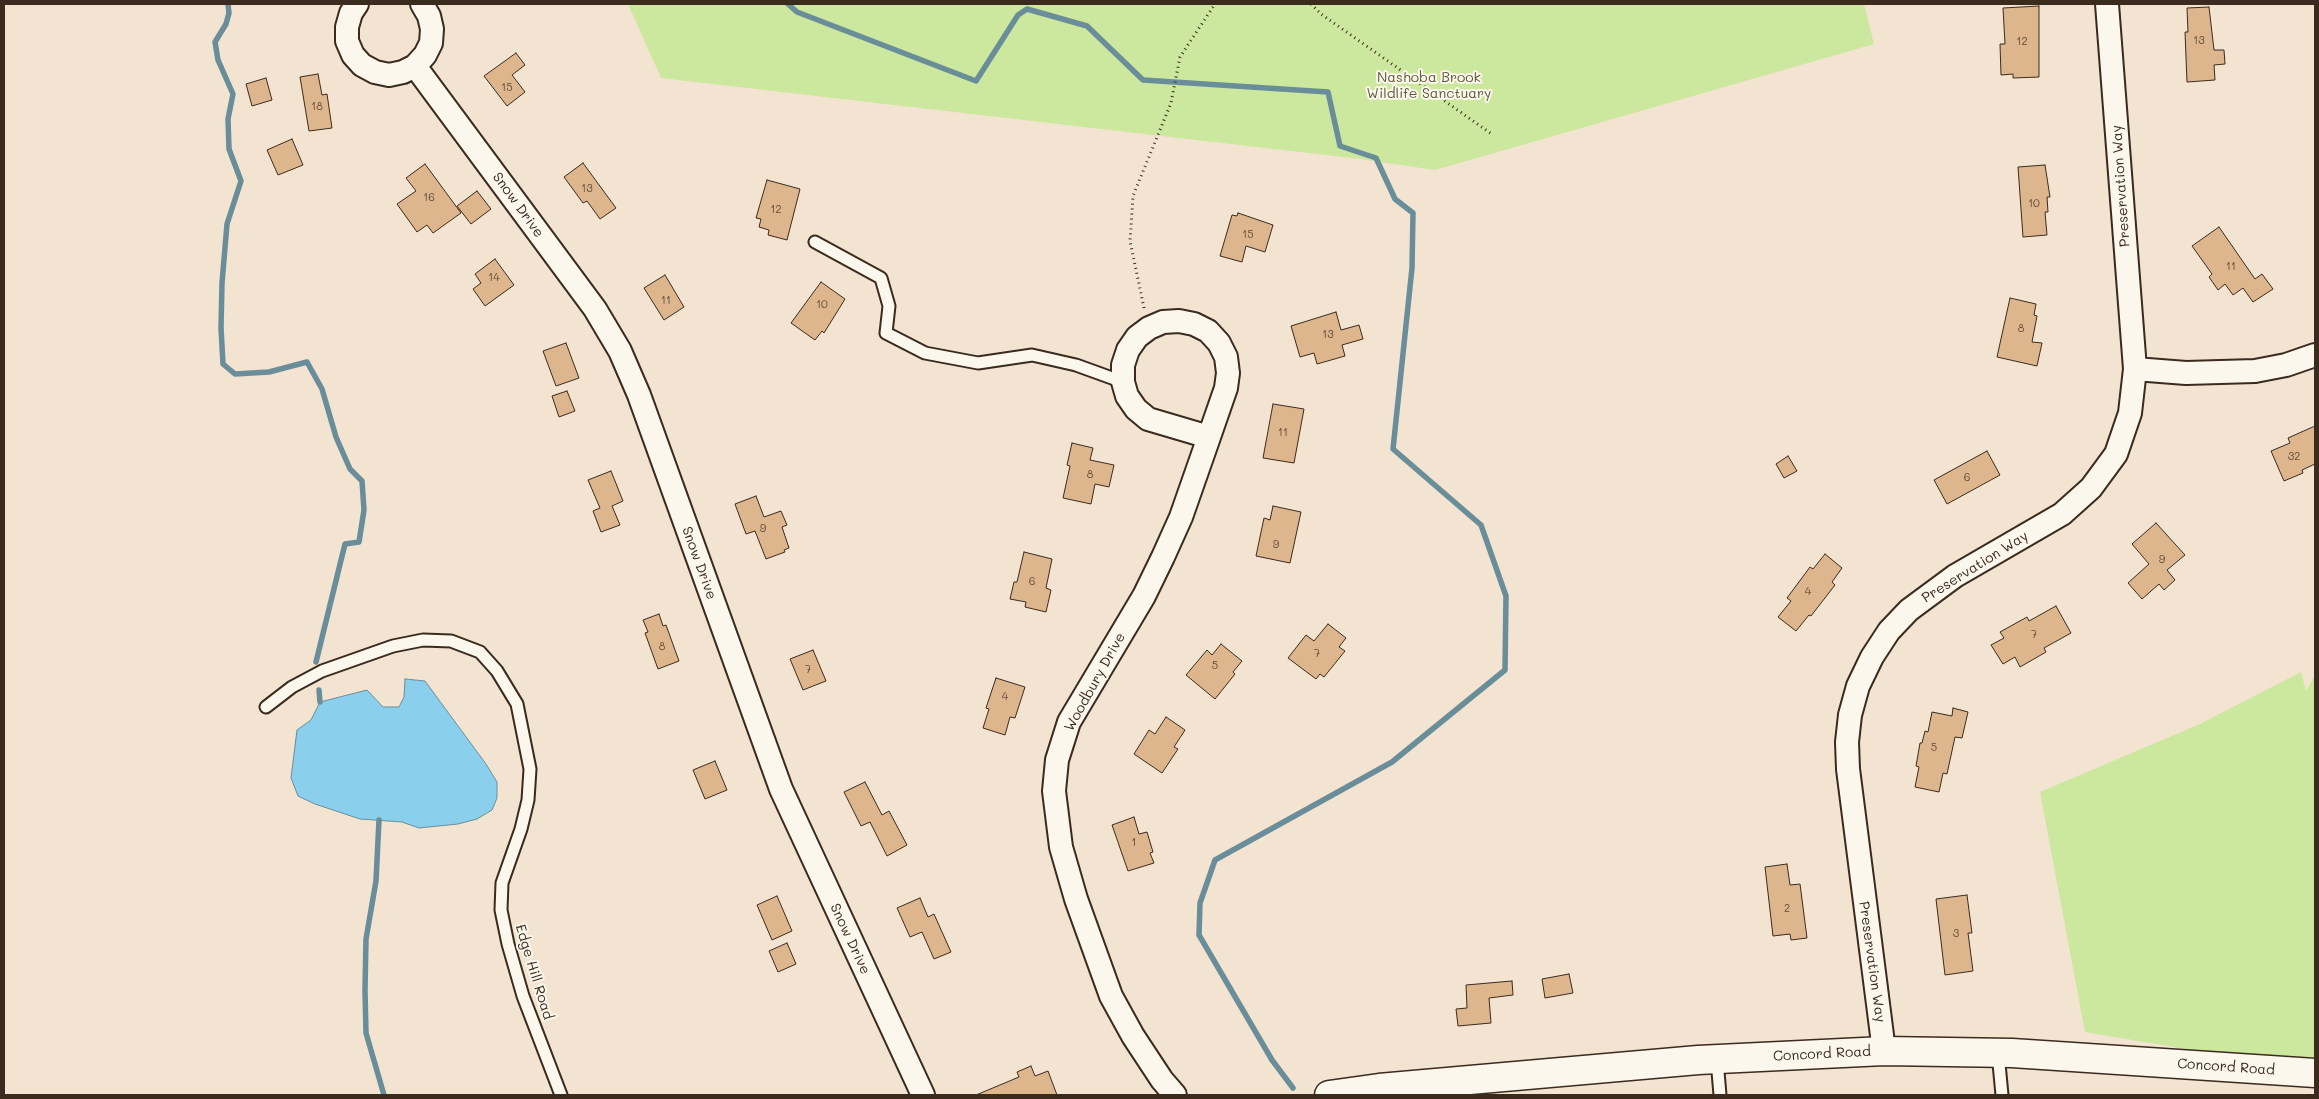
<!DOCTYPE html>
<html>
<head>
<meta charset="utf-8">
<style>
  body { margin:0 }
  #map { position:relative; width:2319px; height:1099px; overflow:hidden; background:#f2e4d0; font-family:Mali,sans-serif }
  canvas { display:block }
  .frame { position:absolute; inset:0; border:5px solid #3b2a1e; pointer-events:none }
</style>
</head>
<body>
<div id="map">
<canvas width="2319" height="1099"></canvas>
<div class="frame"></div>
</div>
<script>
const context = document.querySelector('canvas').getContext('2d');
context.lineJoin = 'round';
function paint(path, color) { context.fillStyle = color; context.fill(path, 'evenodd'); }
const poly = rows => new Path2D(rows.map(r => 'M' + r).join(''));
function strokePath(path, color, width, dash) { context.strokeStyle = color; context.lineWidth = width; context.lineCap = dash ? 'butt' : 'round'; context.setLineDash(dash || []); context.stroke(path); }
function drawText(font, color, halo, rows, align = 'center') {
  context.font = font + ' Mali,sans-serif'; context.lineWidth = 4; context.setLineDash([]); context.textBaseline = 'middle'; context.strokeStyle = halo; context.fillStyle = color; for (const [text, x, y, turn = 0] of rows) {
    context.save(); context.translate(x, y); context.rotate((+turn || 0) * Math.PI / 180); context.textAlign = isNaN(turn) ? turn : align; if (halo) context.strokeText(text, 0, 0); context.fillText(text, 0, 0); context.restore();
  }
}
paint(poly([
  [628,4,1864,4,1874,44,1435,170,1352,158,661,78],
  [2301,672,2306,691,2315,675,2315,1057,2228,1056,2085,1032,2040,792,2200,724]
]), '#cce79e');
const water = poly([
  [405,679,425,681,486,764,497,782,497,798,492,810,477,819,458,824,419,828,402,822,360,819,315,804,298,796,291,778,297,730,311,720,320,702,367,690,383,707,399,707,404,697,405,679]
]);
paint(water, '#8acfec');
strokePath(water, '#6a8d9a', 1);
strokePath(poly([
  [228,4,229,13,226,24,215,42,218,60,233,94,228,119,229,149,241,181,227,224,222,283,221,328,223,364,235,374,269,372,307,362,322,389,336,437,350,469,362,481,364,510,359,542,345,544,316,662],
  [788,4,797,12,976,81,1018,15,1027,9,1087,26,1143,80,1328,92,1340,146,1376,158,1395,199,1413,213,1412,268,1393,449,1481,525,1506,596,1505,670,1392,762,1215,860,1200,903,1199,935,1272,1060,1293,1088],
  [319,690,320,702],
  [379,820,376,881,366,939,365,990,366,1033,384,1095]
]), '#6a8d9a', 5.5);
const building = poly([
  [2039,6,2039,77,2013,78,2013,74,2001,75,2000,44,2005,44,2003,8,2039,6],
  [2209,7,2214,50,2224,50,2225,64,2214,65,2215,80,2187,82,2185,32,2188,32,2187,8,2209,7],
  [516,53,525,65,512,75,525,92,507,106,484,76,516,53],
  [318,74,322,95,327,94,332,128,309,131,300,77,318,74],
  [266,78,272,100,252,106,246,84,266,78],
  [292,139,303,165,278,175,267,150,292,139],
  [583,163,616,208,600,219,587,201,583,203,564,177,583,163],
  [425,164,461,213,433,233,427,225,417,232,397,204,416,191,406,178,425,164],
  [2045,165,2050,197,2047,197,2048,212,2045,212,2047,235,2023,237,2018,167,2045,165],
  [767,180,800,189,787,240,768,235,769,230,759,227,761,219,756,218,767,180],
  [477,191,491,209,471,224,457,206,477,191],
  [1238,213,1273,225,1265,252,1246,246,1242,262,1220,256,1232,215,1237,216,1238,213],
  [2219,227,2255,279,2262,274,2273,289,2253,302,2243,288,2233,295,2225,284,2218,290,2209,277,2212,274,2192,246,2219,227],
  [495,259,514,285,485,306,473,289,481,283,475,274,495,259],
  [665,275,684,307,664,320,644,288,665,275],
  [821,282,845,299,824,333,822,331,815,340,791,323,821,282],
  [2010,298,2036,304,2034,315,2037,316,2032,342,2042,343,2037,366,1997,357,2010,298],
  [1336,312,1341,330,1359,325,1363,339,1342,345,1345,356,1317,364,1314,353,1300,357,1291,326,1336,312],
  [566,343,579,378,556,386,543,351,566,343],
  [567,391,575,411,559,417,552,396,567,391],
  [1273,404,1304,409,1294,463,1263,458,1273,404],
  [2315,426,2315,464,2302,470,2303,473,2284,481,2271,451,2290,443,2288,438,2315,426],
  [1072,443,1093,448,1090,460,1114,465,1109,487,1095,484,1091,504,1063,498,1070,466,1067,465,1072,443],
  [1987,451,2000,475,1947,504,1934,480,1987,451],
  [1788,456,1797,471,1784,478,1776,464,1788,456],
  [611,471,623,501,612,506,620,525,601,532,593,511,600,508,588,480,611,471],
  [756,496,764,517,781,511,787,525,782,527,789,548,784,550,785,552,766,559,755,531,746,534,735,504,756,496],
  [1273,506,1301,512,1290,563,1256,556,1264,518,1270,520,1273,506],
  [2156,523,2185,555,2167,570,2175,580,2164,590,2159,584,2142,599,2128,583,2149,564,2132,544,2156,523],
  [1024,552,1052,559,1046,588,1051,590,1046,612,1025,607,1026,602,1010,599,1014,582,1017,582,1024,552],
  [1825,554,1842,568,1832,582,1835,585,1811,616,1809,615,1796,631,1778,617,1791,601,1787,598,1810,567,1813,569,1825,554],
  [2056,606,2071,633,2044,648,2046,652,2020,667,2015,657,2003,664,1991,645,2004,638,2000,632,2027,617,2029,621,2056,606],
  [659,614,663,626,666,625,679,661,658,669,645,633,648,632,643,620,659,614],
  [1328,624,1346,638,1339,647,1345,651,1324,677,1320,674,1316,679,1288,658,1306,635,1314,641,1328,624],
  [1221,644,1242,661,1233,672,1235,674,1215,699,1186,675,1207,650,1212,655,1221,644],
  [813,650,826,681,803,690,790,659,813,650],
  [996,678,1025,687,1015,718,1010,717,1005,735,983,728,989,709,986,708,996,678],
  [1953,708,1968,712,1962,738,1955,737,1947,774,1943,773,1939,792,1915,787,1919,767,1916,766,1920,743,1922,743,1925,731,1928,732,1932,712,1952,716,1953,708],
  [1166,717,1185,730,1174,747,1178,749,1162,773,1134,754,1149,730,1155,734,1166,717],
  [715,761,727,790,705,799,693,770,715,761],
  [865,782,882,815,889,811,907,845,887,856,870,822,861,826,844,792,865,782],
  [1134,817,1139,834,1147,832,1153,852,1150,853,1154,863,1128,871,1112,825,1134,817],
  [1787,864,1790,885,1800,884,1807,938,1791,940,1790,934,1773,936,1765,867,1787,864],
  [1967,895,1972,933,1968,933,1973,971,1945,975,1936,899,1967,895],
  [777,896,792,931,772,940,757,905,777,896],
  [920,898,928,917,934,914,951,952,934,959,922,932,910,937,897,908,920,898],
  [787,943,796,964,778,972,769,951,787,943],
  [1569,974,1573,993,1545,998,1542,979,1569,974],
  [1512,981,1513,995,1489,998,1491,1023,1458,1026,1456,1009,1467,1008,1466,985,1512,981],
  [1031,1066,1035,1076,1048,1071,1057,1095,976,1095,1019,1077,1017,1072,1031,1066]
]);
paint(building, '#ddb68e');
strokePath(building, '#3b2a1e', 1);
const service = poly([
  [815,242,881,278,889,306,886,333,925,353,978,363,1032,355,1076,365,1123,382],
  [266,707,292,687,322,671,393,646,423,640,451,641,480,652,497,671,517,704,530,769,528,800,521,829,502,883,501,910,508,944,523,996,561,1095],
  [1998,1053,2002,1095],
  [1717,1060,1720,1095]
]);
const minor = poly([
  [357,4,351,13,347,27,347,41,353,55,362,65,375,72,389,75,403,72,415,66,425,55,431,43,432,29,429,16,422,4],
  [415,66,595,309,620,351,639,395,781,789,923,1095],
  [2135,369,2186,373,2255,371,2286,365,2315,355],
  [1884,1051,1848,769,1847,742,1850,715,1858,686,1872,657,1889,631,1909,610,1955,576,2062,514,2091,488,2116,454,2130,413,2135,369,2107,4],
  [1175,1095,1162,1080,1133,1036,1111,996,1076,899,1061,847,1054,791,1057,760,1069,722,1144,596,1163,557,1181,517,1209,437,1226,388,1228,373,1226,357,1219,343,1208,331,1194,324,1179,321,1163,322,1149,328,1137,337,1128,350,1123,365,1123,382,1127,396,1136,409,1148,419,1209,437]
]);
const secondary = poly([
  [1329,1095,1379,1088,1698,1060,1884,1051,2012,1053,2315,1073]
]);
strokePath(service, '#3b2a1e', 15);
strokePath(minor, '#3b2a1e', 26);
strokePath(secondary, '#3b2a1e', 31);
strokePath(poly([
  [1311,4,1321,14,1493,135],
  [1144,308,1130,241,1133,196,1171,103,1180,57,1215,4]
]), '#3b2a1e', 3, [1, 4]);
strokePath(service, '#fbf7ec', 11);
strokePath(minor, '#fbf7ec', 22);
strokePath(secondary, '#fbf7ec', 28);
drawText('11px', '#644d3a', null, [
  ["13",2199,41],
  ["12",2022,42],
  ["15",507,88],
  ["18",317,107],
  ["13",587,189],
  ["16",429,198],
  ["10",2034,204],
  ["12",776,210],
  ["15",1248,235],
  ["11",2231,267],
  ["14",494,278],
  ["11",666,301],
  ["10",822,305],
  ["8",2021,329],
  ["13",1328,335],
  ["11",1283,433],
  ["32",2294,457],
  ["8",1090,475],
  ["6",1967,478],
  ["9",763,529],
  ["9",1276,545],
  ["9",2162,560],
  ["6",1032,582],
  ["4",1808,592],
  ["7",2034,635],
  ["8",662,647],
  ["7",1317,654],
  ["5",1215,666],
  ["7",808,670],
  ["4",1005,697],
  ["5",1934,748],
  ["1",1134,843],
  ["2",1787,909],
  ["3",1956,934]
]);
drawText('14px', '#5f593e', '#fbf7ec', [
  ["Nashoba Brook",1429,78],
  ["Wildlife Sanctuary",1429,94]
]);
drawText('14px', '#3b2a1e', '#fbf7ec', [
  ["Preservation Way",2121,186,-94],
  ["Snow Drive",518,205,54],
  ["Snow Drive",699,563,70],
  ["Preservation Way",1975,567,-32],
  ["Woodbury Drive",1095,682,-61],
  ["Snow Drive",850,939,65],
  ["Preservation Way",1872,962,82],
  ["Edge Hill Road",534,972,73],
  ["Concord Road",1822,1054,-3],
  ["Concord Road",2226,1067,4]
]);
</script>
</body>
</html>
